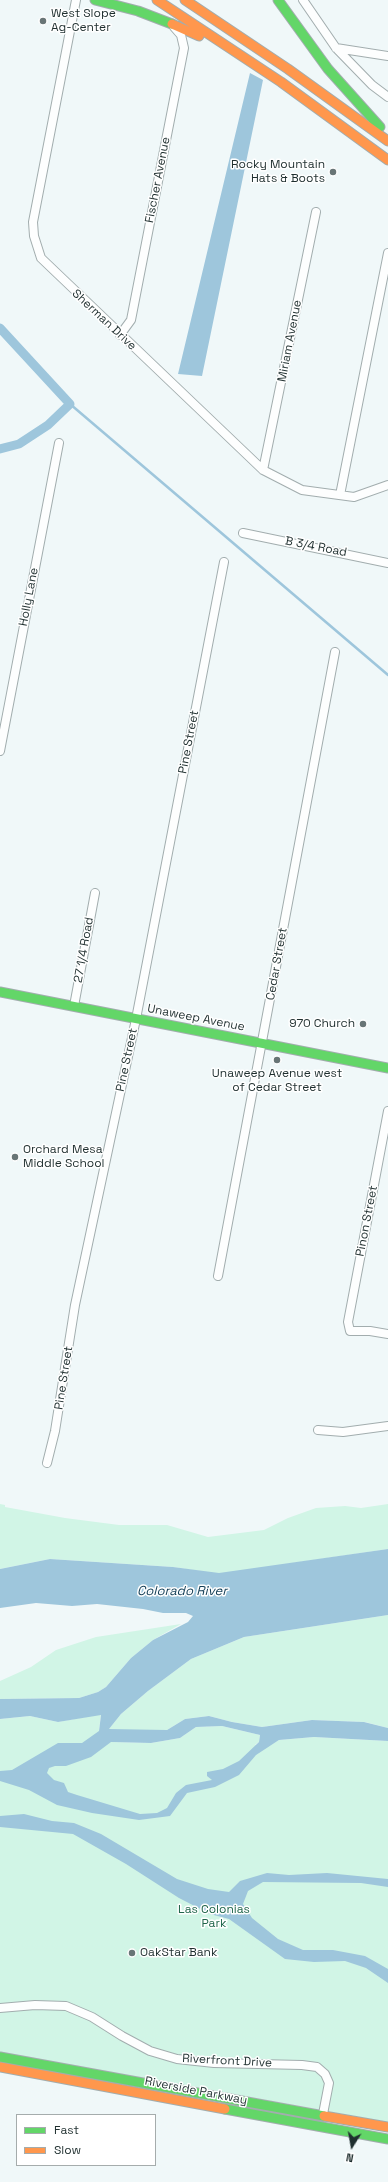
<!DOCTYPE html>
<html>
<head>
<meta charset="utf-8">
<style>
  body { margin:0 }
  #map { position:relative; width:388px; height:2182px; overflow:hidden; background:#f0f8f9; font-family:"Space Grotesk",sans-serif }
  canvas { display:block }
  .legend { position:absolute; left:16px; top:2114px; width:140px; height:52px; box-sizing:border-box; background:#fff; border:1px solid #a5acac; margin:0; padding:5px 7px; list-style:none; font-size:12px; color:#1f2f2f }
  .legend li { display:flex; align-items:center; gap:8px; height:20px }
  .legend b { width:20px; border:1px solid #a5acac }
  .north { position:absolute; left:332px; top:2126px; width:40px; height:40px; -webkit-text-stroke:3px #fff; paint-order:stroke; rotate:191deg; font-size:11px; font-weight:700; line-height:16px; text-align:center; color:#1f2f2f }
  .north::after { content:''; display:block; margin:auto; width:14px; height:18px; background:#1f2f2f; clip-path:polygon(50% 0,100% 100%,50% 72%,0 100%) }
</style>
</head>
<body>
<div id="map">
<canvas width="388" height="2182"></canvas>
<ul class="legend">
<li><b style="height:5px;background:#63d668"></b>Fast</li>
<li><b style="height:5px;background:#ff974d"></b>Slow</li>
</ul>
<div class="north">N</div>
</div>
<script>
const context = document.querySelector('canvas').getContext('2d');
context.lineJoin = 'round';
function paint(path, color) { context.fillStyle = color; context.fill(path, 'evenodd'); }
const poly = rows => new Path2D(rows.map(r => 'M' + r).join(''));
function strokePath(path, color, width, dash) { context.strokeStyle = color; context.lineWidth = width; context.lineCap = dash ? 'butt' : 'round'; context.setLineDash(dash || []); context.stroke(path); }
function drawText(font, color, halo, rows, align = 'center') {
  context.font = font + ' "Space Grotesk",sans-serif'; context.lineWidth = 3; context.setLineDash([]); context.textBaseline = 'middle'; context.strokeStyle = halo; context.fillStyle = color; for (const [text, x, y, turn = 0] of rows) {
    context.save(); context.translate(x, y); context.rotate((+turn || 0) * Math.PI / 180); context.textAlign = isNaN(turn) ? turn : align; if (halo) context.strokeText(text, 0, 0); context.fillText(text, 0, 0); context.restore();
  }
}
paint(poly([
  [0,1504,5,1505,5,1507,65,1518,119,1525,167,1525,208,1537,264,1530,288,1518,316,1508,345,1506,361,1508,388,1504,388,1549,219,1574,173,1567,50,1559,0,1569],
  [388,1615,388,1728,365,1722,312,1720,262,1727,232,1722,209,1716,185,1719,167,1730,108,1730,121,1714,148,1691,191,1659,244,1637],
  [181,1624,153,1640,131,1658,106,1687,98,1692,79,1698,0,1699,0,1681,31,1667,56,1650,96,1637],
  [101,1714,99,1731,111,1742,151,1743,180,1738,196,1727,222,1726,260,1735,259,1742,255,1745,269,1746,279,1740,314,1737,388,1741,388,2122,0,2052,0,1719,30,1716,58,1722]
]), '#d1f5e6');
paint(poly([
  [250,73,263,80,202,376,178,374],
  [388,1549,388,1615,244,1637,191,1659,148,1691,121,1714,109,1729,167,1730,185,1719,209,1716,232,1722,262,1727,312,1720,364,1722,388,1728,388,1741,314,1737,279,1740,256,1755,239,1775,215,1787,187,1793,170,1816,139,1820,92,1813,57,1805,29,1790,0,1781,0,1771,12,1770,58,1743,82,1743,99,1731,101,1715,58,1722,30,1716,0,1719,0,1699,79,1698,98,1692,106,1687,131,1658,153,1640,188,1622,193,1616,186,1613,163,1613,143,1609,97,1604,72,1606,36,1603,0,1608,0,1569,50,1559,173,1567,219,1573],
  [222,1726,260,1735,259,1742,239,1761,223,1769,207,1772,207,1776,212,1780,186,1785,176,1793,167,1808,157,1813,140,1814,77,1795,68,1792,64,1783,54,1780,47,1773,49,1768,55,1766,66,1766,91,1757,111,1742,151,1743,180,1738,196,1727],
  [24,1814,52,1821,74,1823,101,1834,177,1879,208,1889,229,1892,240,1881,267,1873,289,1875,327,1873,388,1879,388,1887,361,1883,263,1882,248,1891,243,1904,252,1918,278,1939,303,1950,333,1950,365,1956,388,1969,388,1983,366,1968,345,1961,314,1962,285,1959,229,1919,210,1914,179,1898,126,1864,73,1834,0,1827,0,1816]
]), '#9ec6dc');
strokePath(poly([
  [70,404,388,675]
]), '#9ec6dc', 2.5);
strokePath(poly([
  [0,328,70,404,48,425,19,444,0,449]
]), '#9ec6dc', 9);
const street = poly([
  [76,0,33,222,34,236,41,258,263,470,302,490,354,497,388,485],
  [303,0,336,48,372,85,388,97],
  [336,48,388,56],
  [120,335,131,320,184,48,181,35,174,27],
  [263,470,316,212],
  [340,495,388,253],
  [243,533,388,563],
  [0,751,59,443],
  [74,1006,95,893],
  [388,1111,348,1322,350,1331,370,1331,388,1334],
  [218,1276,335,652],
  [318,1430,343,1432,388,1426],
  [47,1463,55,1431,75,1305,136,1019,224,562],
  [0,2008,35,2005,66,2006,92,2017,122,2036,150,2051,177,2059,214,2063,302,2065,317,2067,325,2074,329,2083,323,2114]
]);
const fast = poly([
  [95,0,138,11,172,24],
  [278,0,328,69,380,127],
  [0,992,388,1068],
  [0,2057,324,2116],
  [225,2109,388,2139]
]);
const slow = poly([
  [157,0,281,82,388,160],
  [185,0,288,69,388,141],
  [172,24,199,36],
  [0,2067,225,2109],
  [324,2116,388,2127]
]);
strokePath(street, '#a2adae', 10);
strokePath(fast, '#a2adae', 11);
strokePath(slow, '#a2adae', 11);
strokePath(street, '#fdfefe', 8);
strokePath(fast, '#63d668', 9);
strokePath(slow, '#ff974d', 9);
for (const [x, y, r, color] of [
  [43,21,4,"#687576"],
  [333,172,4,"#687576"],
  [363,1024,4,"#687576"],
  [277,1060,4,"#687576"],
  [15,1157,4,"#687576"],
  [132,1953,4,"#687576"]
]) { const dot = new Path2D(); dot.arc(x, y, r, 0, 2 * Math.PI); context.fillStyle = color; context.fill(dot); strokePath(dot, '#fff', 1.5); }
drawText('12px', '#1f2f2f', '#fff', [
  ["West Slope",51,14],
  ["Ag-Center",51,28],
  ["Rocky Mountain",325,165,"right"],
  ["Hats & Boots",325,179,"right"],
  ["970 Church",355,1024,"right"],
  ["Unaweep Avenue west",277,1074,"center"],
  ["of Cedar Street",277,1088,"center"],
  ["Orchard Mesa",23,1150],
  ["Middle School",23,1164],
  ["OakStar Bank",140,1953]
], 'left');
drawText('12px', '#1f2f2f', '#fff', [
  ["Fischer Avenue",158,180,-79],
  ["Sherman Drive",104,320,43],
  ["Miriam Avenue",290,341,-79],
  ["B 3/4 Road",316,547,11],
  ["Holly Lane",29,597,-79],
  ["Pine Street",189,742,-79],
  ["27 1/4 Road",84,950,-80],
  ["Cedar Street",277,964,-80],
  ["Unaweep Avenue",196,1018,11],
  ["Pine Street",127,1060,-78],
  ["Pinon Street",367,1221,-79],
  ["Pine Street",64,1378,-81],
  ["Riverfront Drive",227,2061,3],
  ["Riverside Parkway",196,2091,11]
]);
drawText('12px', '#1f654a', '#fff', [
  ["Las Colonias",214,1910],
  ["Park",214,1924]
]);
drawText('italic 13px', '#133e56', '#fff', [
  ["Colorado River",182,1591]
]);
</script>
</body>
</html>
